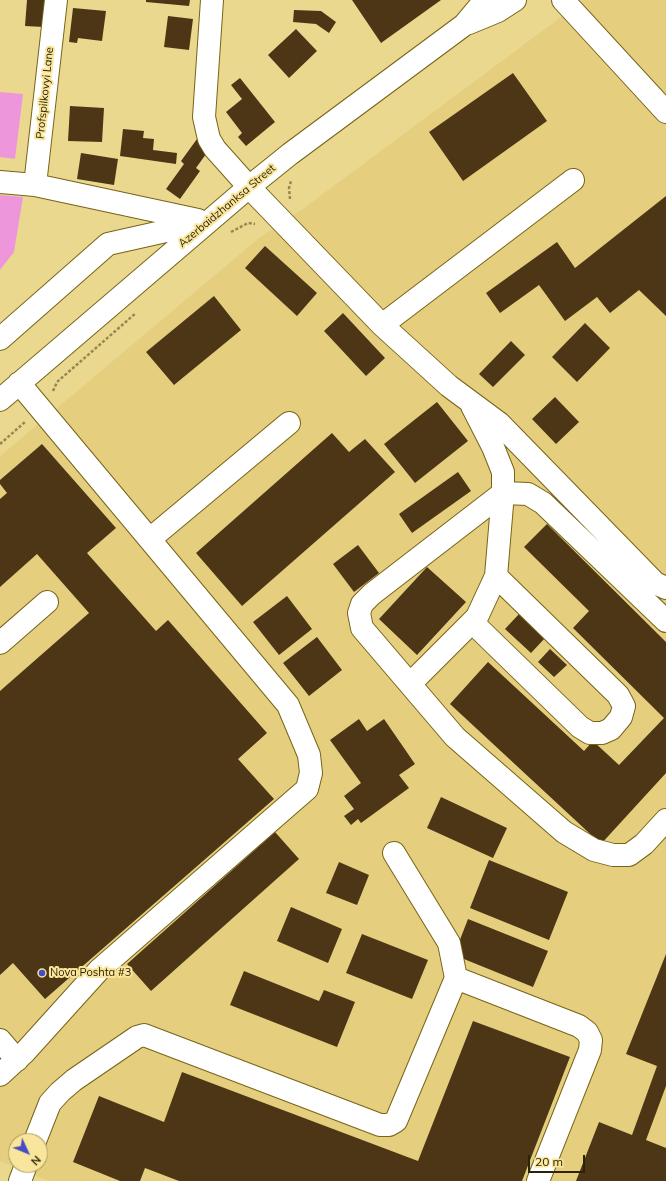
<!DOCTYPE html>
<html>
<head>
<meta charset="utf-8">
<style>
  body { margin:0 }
  #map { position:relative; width:666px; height:1181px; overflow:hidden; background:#ebd88f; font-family:Mulish,sans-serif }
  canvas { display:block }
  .north { position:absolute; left:8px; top:1133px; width:40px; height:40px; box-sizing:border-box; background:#f9e59b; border:1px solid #a7985f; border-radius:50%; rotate:134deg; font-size:11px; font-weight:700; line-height:16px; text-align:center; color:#2c2405 }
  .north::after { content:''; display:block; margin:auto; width:14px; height:18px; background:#464dc2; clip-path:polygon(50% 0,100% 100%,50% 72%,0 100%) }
  .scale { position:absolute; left:528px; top:1155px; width:57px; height:18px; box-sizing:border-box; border:2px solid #2c2405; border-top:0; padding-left:5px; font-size:12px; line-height:14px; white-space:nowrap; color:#2c2405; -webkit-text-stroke:3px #f9e59b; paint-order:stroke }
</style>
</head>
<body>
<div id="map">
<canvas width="666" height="1181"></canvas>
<div class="north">N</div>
<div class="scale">20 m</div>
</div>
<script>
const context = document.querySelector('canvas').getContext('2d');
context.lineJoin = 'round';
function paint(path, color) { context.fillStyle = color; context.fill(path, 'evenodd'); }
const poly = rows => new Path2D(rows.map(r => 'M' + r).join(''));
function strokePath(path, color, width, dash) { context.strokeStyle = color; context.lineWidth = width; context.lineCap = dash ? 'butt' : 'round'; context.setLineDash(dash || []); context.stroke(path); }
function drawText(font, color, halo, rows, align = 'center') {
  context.font = font + ' Mulish,sans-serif'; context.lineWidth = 4; context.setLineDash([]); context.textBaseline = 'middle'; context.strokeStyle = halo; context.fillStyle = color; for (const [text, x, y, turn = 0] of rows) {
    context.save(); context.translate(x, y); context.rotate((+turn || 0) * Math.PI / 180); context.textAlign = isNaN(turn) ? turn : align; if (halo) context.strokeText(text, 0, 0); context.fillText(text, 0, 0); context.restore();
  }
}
paint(poly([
  [584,0,666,0,666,1181,49,1181,0,1161,0,456,259,238,304,208],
  [16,1141,40,1141,40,1165,16,1165]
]), '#e5cf7e');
paint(poly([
  [0,92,23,94,15,159,0,157],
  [0,195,23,197,14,252,0,270]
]), '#ed96db');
paint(poly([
  [27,0,46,0,44,27,25,26],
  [146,0,190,0,189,6,146,2],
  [352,0,441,0,381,43],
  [73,8,106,11,102,41,78,38,77,43,69,42],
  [294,10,321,11,336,22,329,33,316,24,293,22],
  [168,16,193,19,189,50,164,47],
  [296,29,317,51,289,78,268,55],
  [513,73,547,121,463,181,429,132],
  [240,78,275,122,246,146,238,137,242,133,226,112,242,99,231,85],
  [70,106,104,108,102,142,68,141],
  [123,129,144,131,143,138,154,139,153,150,177,153,176,164,120,156],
  [197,139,206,154,196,168,200,171,180,199,166,189,184,164,181,161],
  [81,153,118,159,114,185,77,179],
  [666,196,666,316,639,290,610,313,597,297,565,321,539,285,500,313,486,293,557,242,575,268],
  [265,246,317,293,297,316,245,268],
  [214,296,241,330,174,385,146,352],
  [343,313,385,358,366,376,324,331],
  [585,323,610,348,577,382,552,357],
  [511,341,525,355,493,387,479,374],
  [555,397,579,422,556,444,532,419],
  [437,402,468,441,415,483,384,444],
  [332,433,349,452,365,439,395,472,242,606,196,553],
  [42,444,116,528,87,553,156,631,168,620,267,733,238,759,274,799,45,999,13,963,0,975,0,691,89,613,37,554,0,587,0,499,7,493,0,484,0,480],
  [458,472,471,491,412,533,399,514],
  [547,524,666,642,666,773,601,844,450,704,488,662,584,751,593,741,619,765,664,718,573,628,589,611,524,547],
  [358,545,379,573,354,592,333,564],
  [427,567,466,602,417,655,379,619],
  [287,596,312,629,279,655,253,622],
  [519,614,545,638,531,653,505,629],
  [317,637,342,670,309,696,283,663],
  [550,649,567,665,554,677,538,662],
  [359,719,367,731,384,719,415,764,399,775,409,788,361,823,358,819,351,825,344,816,354,809,344,796,361,783,330,740],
  [441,797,507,828,493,858,427,828],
  [275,832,299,859,151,991,127,964],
  [489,860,568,892,549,940,470,908],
  [339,862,369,875,357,905,326,893],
  [291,907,342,929,328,963,277,941],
  [468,919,548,951,533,987,454,955],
  [362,934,428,960,412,999,346,973],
  [666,954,666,1086,646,1140,666,1148,666,1181,576,1181,599,1122,632,1135,657,1066,626,1054],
  [244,971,319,1001,324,990,355,1002,337,1047,230,1005],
  [473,1021,570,1057,522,1181,179,1181,145,1168,140,1181,120,1181,73,1162,99,1096,164,1122,182,1072,418,1161]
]), '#4c3616');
const minor = poly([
  [212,0,204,117,209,139,215,149,249,187,382,325,449,386,499,423,655,583,666,588],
  [563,0,666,112],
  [469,23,498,11,515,0],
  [0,182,35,185,198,220],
  [35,185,56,0],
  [382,325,573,180],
  [0,339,108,244,206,222],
  [0,400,249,187,290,154,464,25,485,0],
  [150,539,289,423],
  [666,621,543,503,528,494,503,493,372,594,362,604,359,613,362,628,455,737,564,832,594,850,613,855,629,855,644,844,666,820],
  [472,622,580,727,590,733,602,733,611,729,621,717,624,706,618,695,496,576],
  [0,643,47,602],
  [410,684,477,617,496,576,503,493,503,472,493,447,472,406],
  [456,978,579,1026,587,1032,591,1040,590,1050,538,1181],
  [0,1040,17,1060],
  [0,1075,24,1053,99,970,300,795,307,789,311,773,309,755,288,705,19,383],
  [35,1141,50,1103,60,1092,74,1080,137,1037,144,1035,380,1125,389,1125,396,1121,456,978,449,943,394,853],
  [20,1181,26,1165]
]);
strokePath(minor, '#766417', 24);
strokePath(poly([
  [290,199,289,188,291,181],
  [231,232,248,223,255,224],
  [53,391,57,382,136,313],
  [0,444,25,422]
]), '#958751', 2.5, [3, 2]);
strokePath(minor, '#fff', 22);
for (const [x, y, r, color] of [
  [42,973,4,"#464dc2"]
]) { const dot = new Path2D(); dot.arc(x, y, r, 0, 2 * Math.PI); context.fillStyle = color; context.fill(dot); strokePath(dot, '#f9e59b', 1.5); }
drawText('11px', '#2c2405', '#f9e59b', [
  ["Profspilkovyi Lane",45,93,-84],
  ["Azerbaidzhanksa Street",227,206,-40]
]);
drawText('11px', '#2c2405', '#f9e59b', [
  ["Nova Poshta #3",50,973]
], 'left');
</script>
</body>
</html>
